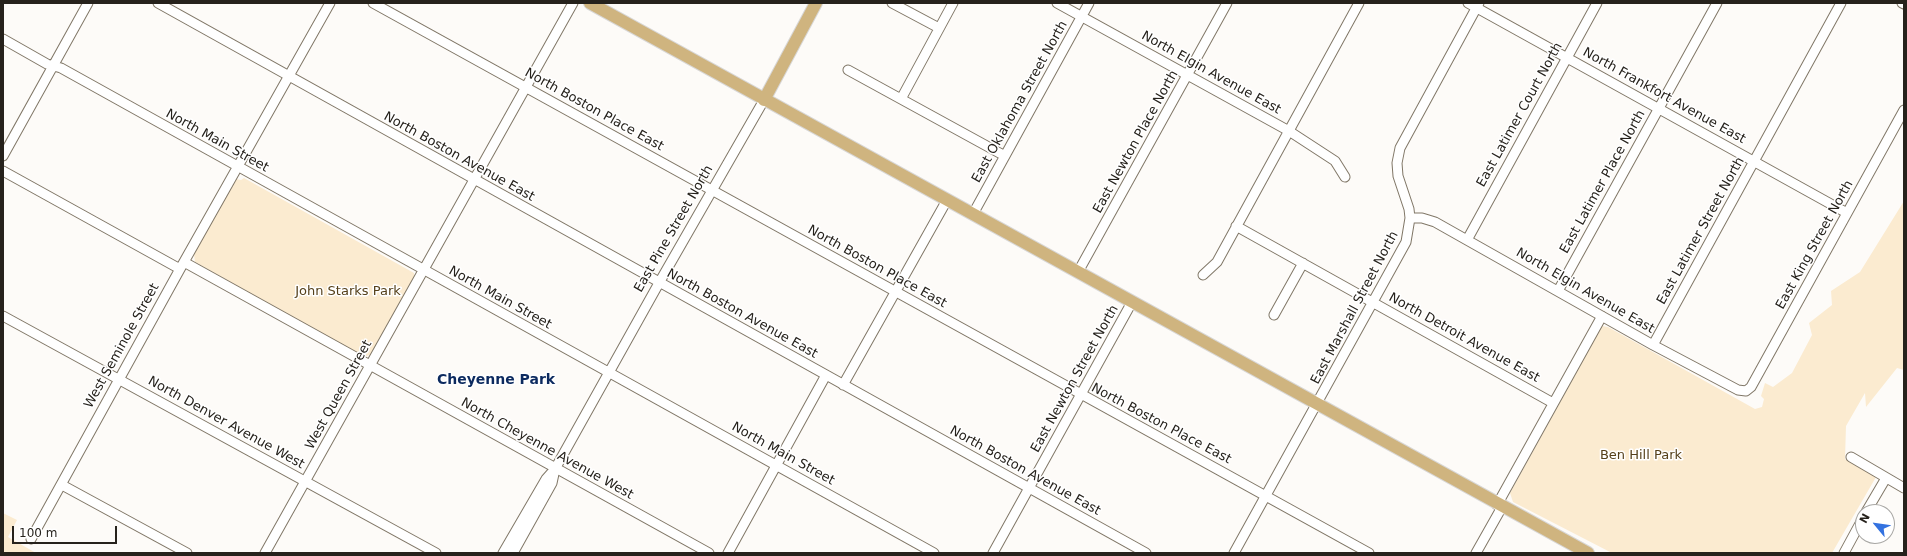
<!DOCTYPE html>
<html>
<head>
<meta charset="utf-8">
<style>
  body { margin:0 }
  #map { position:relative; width:1907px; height:556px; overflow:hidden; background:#fdfbf8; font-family:"DejaVu Sans",sans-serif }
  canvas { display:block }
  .frame { position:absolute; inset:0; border:4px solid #26221c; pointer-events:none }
  .north { position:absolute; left:1855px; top:504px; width:40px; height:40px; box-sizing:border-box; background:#fff; border:1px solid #a8a7a4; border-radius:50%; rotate:299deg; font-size:11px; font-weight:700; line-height:16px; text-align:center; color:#26221c }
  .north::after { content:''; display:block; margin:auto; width:14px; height:18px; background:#3372e0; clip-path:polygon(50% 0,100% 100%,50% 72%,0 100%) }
  .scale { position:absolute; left:12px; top:526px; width:105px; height:18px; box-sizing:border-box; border:2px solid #26221c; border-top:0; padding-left:5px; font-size:12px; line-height:14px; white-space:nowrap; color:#26221c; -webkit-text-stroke:3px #fff; paint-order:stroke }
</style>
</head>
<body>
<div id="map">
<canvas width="1907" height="556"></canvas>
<div class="frame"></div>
<div class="north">N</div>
<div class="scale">100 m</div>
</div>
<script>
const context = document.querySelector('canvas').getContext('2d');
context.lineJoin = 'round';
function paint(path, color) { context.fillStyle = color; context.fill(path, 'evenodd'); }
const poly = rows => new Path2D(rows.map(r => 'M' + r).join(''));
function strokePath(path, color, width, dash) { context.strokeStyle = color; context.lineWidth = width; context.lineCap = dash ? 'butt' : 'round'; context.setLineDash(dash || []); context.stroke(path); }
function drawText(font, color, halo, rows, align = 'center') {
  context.font = font + ' "DejaVu Sans",sans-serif'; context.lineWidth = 3; context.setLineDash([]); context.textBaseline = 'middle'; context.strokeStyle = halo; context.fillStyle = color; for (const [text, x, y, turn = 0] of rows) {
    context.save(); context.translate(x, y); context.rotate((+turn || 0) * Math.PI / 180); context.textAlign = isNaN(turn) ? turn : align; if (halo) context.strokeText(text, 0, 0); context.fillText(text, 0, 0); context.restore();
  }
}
paint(poly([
  [244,178,414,273,414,278,370,355,363,357,195,262,194,254,236,179,241,180],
  [1904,201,1904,370,1897,368,1866,407,1865,393,1846,426,1845,459,1876,477,1832,553,1612,553,1513,502,1510,493,1602,326,1608,327,1755,409,1762,407,1764,399,1761,396,1765,383,1773,387,1792,373,1812,335,1809,323,1832,305,1831,291,1860,272],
  [3,513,17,520,8,537,36,553,3,553]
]), '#fbebd0');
const minor = poly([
  [158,3,1146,553],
  [373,3,1369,553],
  [892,3,939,28],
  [1057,3,1289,131,1335,161,1345,177],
  [1468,3,1847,213],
  [1902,3,1904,4],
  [3,39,47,64,61,68,934,553],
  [848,70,1005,156],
  [901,99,953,3],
  [3,156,88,3],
  [3,171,180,269],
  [973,214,1089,3],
  [1410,218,1422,218,1435,222,1653,345,1738,390,1746,391,1751,387,1904,110],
  [1236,226,1553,403],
  [1467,240,1597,3],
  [184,262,709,553],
  [1078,272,1227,3],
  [1203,275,1217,262,1359,3],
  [1558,291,1717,3],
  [1274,315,1303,263],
  [3,316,436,553],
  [1653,345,1841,3],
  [843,385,947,200],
  [1851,457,1904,488],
  [62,485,187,553],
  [1497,505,1602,316],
  [1866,512,1886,478],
  [31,539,180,269,330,3],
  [265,553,573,3],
  [503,553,546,479,554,470],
  [513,553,552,483,555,469,659,283,764,100],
  [728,553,826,375],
  [993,553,1132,302],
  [1234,553,1406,242,1410,218,1409,209,1398,176,1397,163,1400,148,1479,3],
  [1476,553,1502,507],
  [1844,553,1863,518]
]);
const major = poly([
  [590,3,1588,553],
  [764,100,816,3]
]);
strokePath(minor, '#807767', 11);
strokePath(major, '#d8d7d6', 14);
strokePath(minor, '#fff', 9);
strokePath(major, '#cfb47f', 12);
drawText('13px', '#26221c', '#fff', [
  ["North Elgin Avenue East",1211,73,29],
  ["North Frankfort Avenue East",1664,96,29],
  ["East Oklahoma Street North",1020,102,-61],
  ["North Boston Place East",594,110,29],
  ["East Latimer Court North",1520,115,-61],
  ["North Main Street",217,141,29],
  ["East Newton Place North",1136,142,-61],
  ["North Boston Avenue East",459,157,29],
  ["East Latimer Place North",1603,182,-61],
  ["East Pine Street North",674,229,-60],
  ["East Latimer Street North",1701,231,-61],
  ["East King Street North",1815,245,-61],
  ["North Boston Place East",877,267,29],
  ["North Elgin Avenue East",1585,291,30],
  ["North Main Street",500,298,29],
  ["East Marshall Street North",1355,308,-62],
  ["North Boston Avenue East",742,314,29],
  ["North Detroit Avenue East",1464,338,29],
  ["West Seminole Street",122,346,-61],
  ["East Newton Street North",1075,379,-61],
  ["West Queen Street",339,395,-61],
  ["North Denver Avenue West",226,423,29],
  ["North Boston Place East",1161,424,28],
  ["North Cheyenne Avenue West",547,449,29],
  ["North Main Street",783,454,29],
  ["North Boston Avenue East",1025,471,29]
]);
drawText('13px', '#55401a', '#fff', [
  ["John Starks Park",348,292],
  ["Ben Hill Park",1641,456]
]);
drawText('bold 14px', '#0c2a5f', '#fff', [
  ["Cheyenne Park",496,380]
]);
</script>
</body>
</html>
